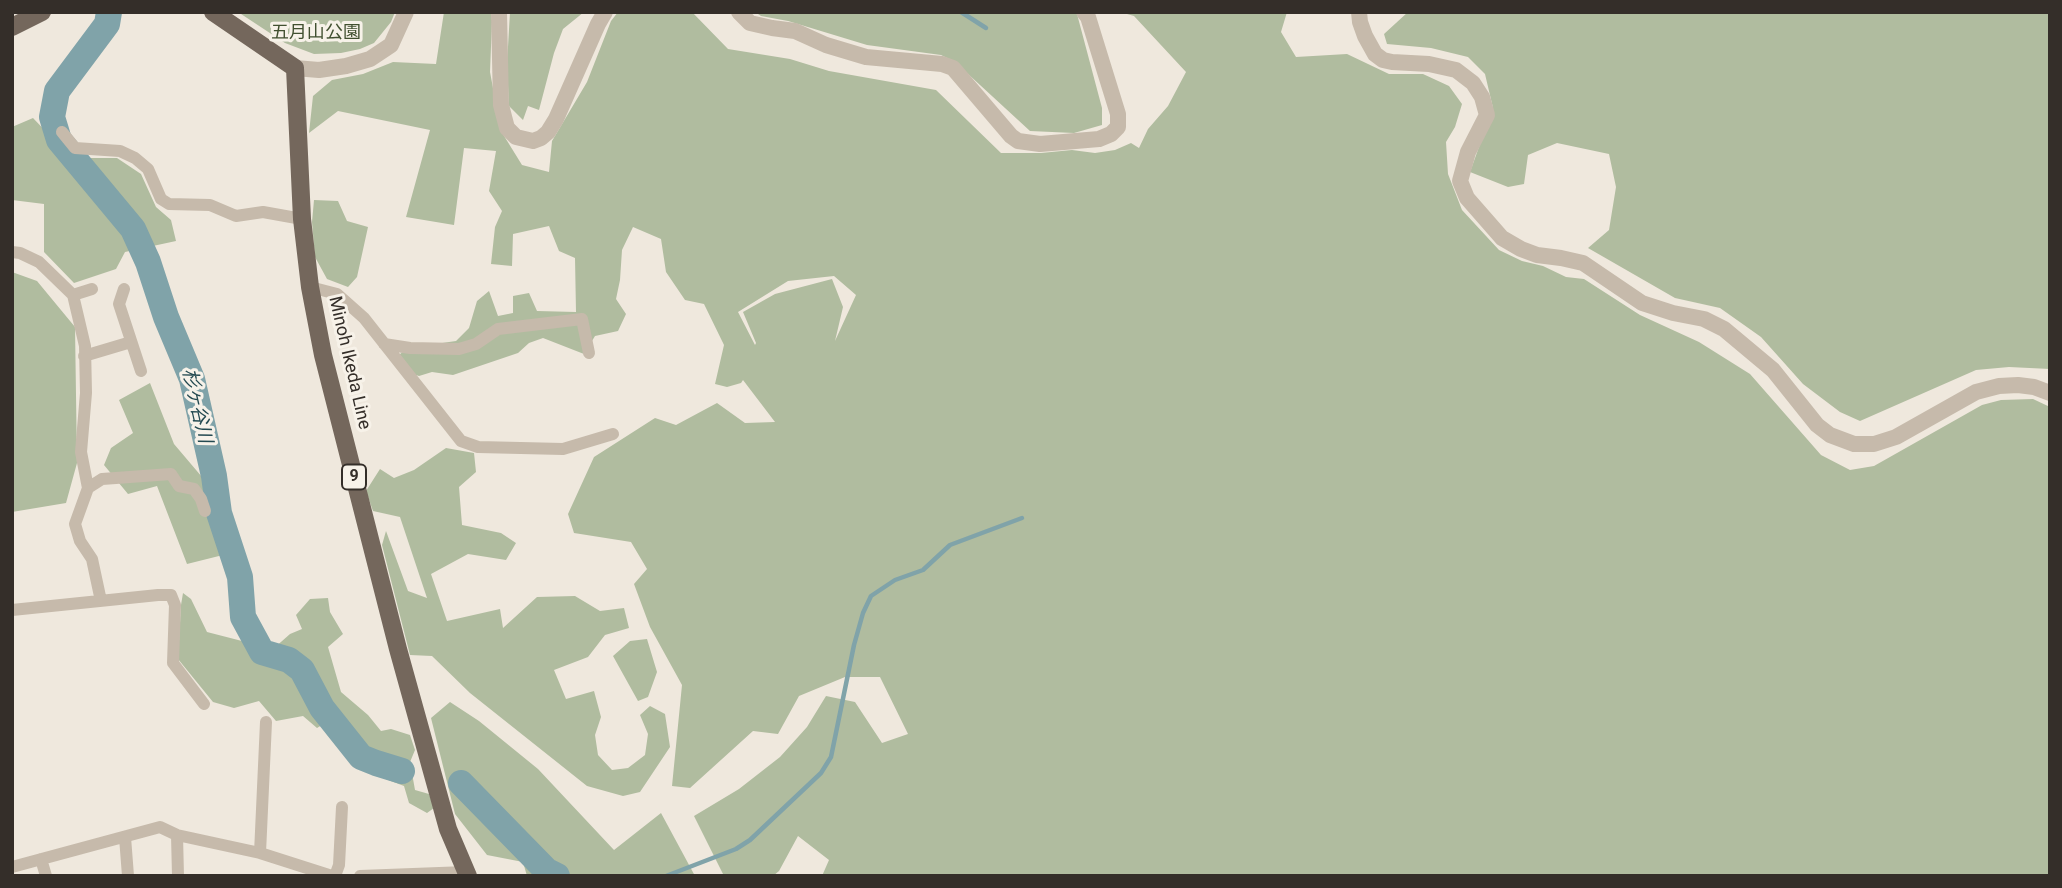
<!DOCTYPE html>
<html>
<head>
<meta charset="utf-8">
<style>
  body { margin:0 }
  #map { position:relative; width:2062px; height:888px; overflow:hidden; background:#efe8dd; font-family:Roboto,sans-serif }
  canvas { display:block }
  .frame { position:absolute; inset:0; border:14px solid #342e29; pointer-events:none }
</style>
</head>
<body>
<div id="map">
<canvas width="2062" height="888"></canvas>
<div class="frame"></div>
</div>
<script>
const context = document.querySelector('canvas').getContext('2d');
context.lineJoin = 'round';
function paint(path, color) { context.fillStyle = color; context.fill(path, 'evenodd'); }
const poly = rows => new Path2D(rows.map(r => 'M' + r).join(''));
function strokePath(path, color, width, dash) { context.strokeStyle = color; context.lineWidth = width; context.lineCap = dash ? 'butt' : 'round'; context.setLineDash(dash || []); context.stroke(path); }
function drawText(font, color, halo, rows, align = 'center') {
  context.font = font + ' Roboto,"Noto Sans JP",sans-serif'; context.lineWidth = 6; context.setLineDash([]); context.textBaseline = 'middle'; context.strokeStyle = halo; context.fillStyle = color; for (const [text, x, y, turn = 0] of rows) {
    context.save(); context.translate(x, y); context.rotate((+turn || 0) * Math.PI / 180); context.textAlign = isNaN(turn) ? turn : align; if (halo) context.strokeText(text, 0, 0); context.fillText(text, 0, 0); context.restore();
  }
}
paint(poly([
  [238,12,395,12,391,22,374,43,360,49,341,53,314,54,285,43],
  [444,12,491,12,492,21,490,72,501,131,522,165,549,172,552,141,587,82,611,21,618,12,692,12,728,49,790,59,829,71,936,90,1001,153,1041,153,1072,150,1095,153,1115,150,1131,143,1139,148,1148,129,1168,106,1186,72,1134,16,1120,12,1287,12,1281,32,1296,57,1347,54,1389,74,1423,74,1449,86,1462,104,1455,127,1446,142,1448,174,1462,210,1499,250,1522,261,1543,266,1566,277,1584,279,1640,315,1699,342,1750,374,1821,455,1850,470,1874,466,1982,405,2001,400,2033,399,2050,407,2050,876,822,876,829,860,798,836,779,871,773,876,724,876,694,816,739,789,780,757,807,727,826,696,855,702,882,743,908,734,880,677,845,677,799,696,778,734,753,731,690,788,672,786,682,685,650,627,634,584,647,569,631,542,574,533,568,514,594,457,655,418,676,425,717,403,745,423,775,422,743,380,741,383,727,387,715,384,724,345,704,304,685,300,666,272,661,239,633,227,622,250,620,280,616,299,626,314,618,331,595,336,584,354,543,338,529,343,518,353,453,375,432,372,419,376,407,372,399,355,407,348,456,341,469,328,477,301,489,291,498,316,513,313,513,296,529,293,537,311,576,312,575,258,559,251,549,226,513,234,512,266,491,264,495,227,502,211,489,191,496,151,464,148,454,225,406,217,430,130,338,111,309,133,313,96,332,80,363,74,393,62,436,64],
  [834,276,856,295,835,341,843,307,832,279,775,294,743,312,756,343,755,345,738,312,788,281],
  [510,12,584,12,563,29,554,53,539,110,528,106,523,120,509,106,507,64],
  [755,12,1075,12,1077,14,1102,108,1102,125,1074,133,1030,131,955,62,941,55,867,45,788,21,761,16],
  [1408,12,2050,12,2050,369,2009,367,1976,370,1860,421,1840,412,1803,384,1761,337,1720,308,1675,298,1588,248,1609,230,1616,187,1609,154,1557,143,1528,155,1524,184,1508,187,1470,172,1493,108,1485,74,1468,57,1431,48,1387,44,1384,34],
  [33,118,55,141,87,158,117,158,141,174,156,207,171,220,176,241,125,252,116,269,74,283,44,252,44,204,12,200,12,127],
  [314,200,338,201,347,221,368,227,357,277,348,287,327,279,315,257,312,222],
  [12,272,37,281,75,327,77,463,66,503,12,512],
  [150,383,174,444,202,477,223,555,187,564,157,486,128,494,104,465,111,448,133,433,119,400],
  [446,448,474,453,476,472,459,487,462,525,501,533,516,543,506,560,468,554,431,574,447,621,500,609,503,628,537,597,575,596,600,611,624,608,629,628,605,635,588,657,554,670,566,699,594,691,601,717,595,735,598,755,612,770,628,768,645,755,648,734,640,715,650,706,665,714,670,747,640,792,623,796,587,786,470,693,432,656,410,655,382,545,386,531,408,591,427,598,400,517,373,511,366,491,380,469,394,478,414,470],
  [183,593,191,599,207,632,273,649,290,634,302,629,296,615,310,599,328,598,330,612,343,634,328,647,341,692,368,715,381,731,391,729,410,735,415,750,410,762,415,790,429,794,434,808,427,813,409,803,404,786,375,775,327,722,317,728,303,716,276,721,259,701,234,708,213,702,178,659,181,605],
  [647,639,657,672,648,697,638,701,613,656,630,641],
  [450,702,479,721,538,769,614,850,661,813,695,876,527,876,523,862,487,855,455,814,431,718]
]), '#b0bc9f');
strokePath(poly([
  [961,12,986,28],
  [666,876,736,849,750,840,821,773,831,757,854,645,863,613,871,596,895,580,923,570,950,545,1022,518]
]), '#80a3a9', 4.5);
strokePath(poly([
  [109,12,107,24,57,91,52,117,59,140,133,229,148,262,166,317,192,379,214,476,219,513,240,577,243,617,262,652,289,660,302,670,322,708,361,757,376,763,402,771],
  [461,783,547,871,557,876]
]), '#80a3a9', 26);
strokePath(poly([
  [62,132,75,148,120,151,135,158,148,169,161,199,169,204,210,205,236,216,263,212,302,219],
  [12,252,20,253,39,262,73,295,85,346,86,393,81,452,88,488,75,524,80,541,92,559,101,601],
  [310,287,337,294,364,318,461,441,478,447,563,449,613,434],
  [124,289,119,304,141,371],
  [73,295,92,289],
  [384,344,410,348,459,349,476,344,498,329,582,319,589,353],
  [84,356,131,342],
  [88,488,102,479,171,474,179,486,194,489,201,499,205,511],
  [12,610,158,595,171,595,175,605,173,663,204,704],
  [177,835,178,876],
  [125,837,128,876],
  [260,853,266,722],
  [41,859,46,876],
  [12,867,160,827,177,835,260,853,332,876],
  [335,876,339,865,342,807],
  [360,876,466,872]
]), '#c6baab', 12);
strokePath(poly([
  [499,12,501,105,507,128,516,137,533,141,541,138,548,132,556,119,598,24,605,12],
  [739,12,750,23,772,28,795,31,826,45,866,57,942,64,953,68,1011,136,1018,141,1040,144,1099,139,1111,134,1118,127,1118,114,1088,17,1084,12],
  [1359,12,1360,22,1365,36,1375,54,1383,60,1392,62,1429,64,1456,70,1473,83,1482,97,1487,115,1468,152,1460,181,1467,198,1502,238,1521,249,1537,255,1561,258,1583,263,1642,303,1673,313,1704,319,1724,329,1773,370,1817,425,1830,435,1854,444,1874,444,1896,437,1976,392,1999,386,2018,385,2034,387,2050,393],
  [295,68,319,70,346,66,370,59,391,45,406,12]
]), '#c6baab', 16);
strokePath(poly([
  [213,12,295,68,302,219,310,287,323,355,398,649,448,829,468,876],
  [12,27,42,12]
]), '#74675c', 18);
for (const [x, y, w] of [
  [354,477,24]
]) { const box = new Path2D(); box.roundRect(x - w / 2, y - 12.5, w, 25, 5); context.fillStyle = '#f7f2e9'; context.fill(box); strokePath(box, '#342e29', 2); }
drawText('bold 16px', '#342e29', null, [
  ["9",354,477]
]);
drawText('18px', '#415030', '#f7f2e9', [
  ["五月山公園",316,33]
]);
drawText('18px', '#342e29', '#f7f2e9', [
  ["Minoh Ikeda Line",349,363,77]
]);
drawText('italic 19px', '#244a51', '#f7f2e9', [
  ["杉ヶ谷川",196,406,77]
]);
</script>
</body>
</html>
